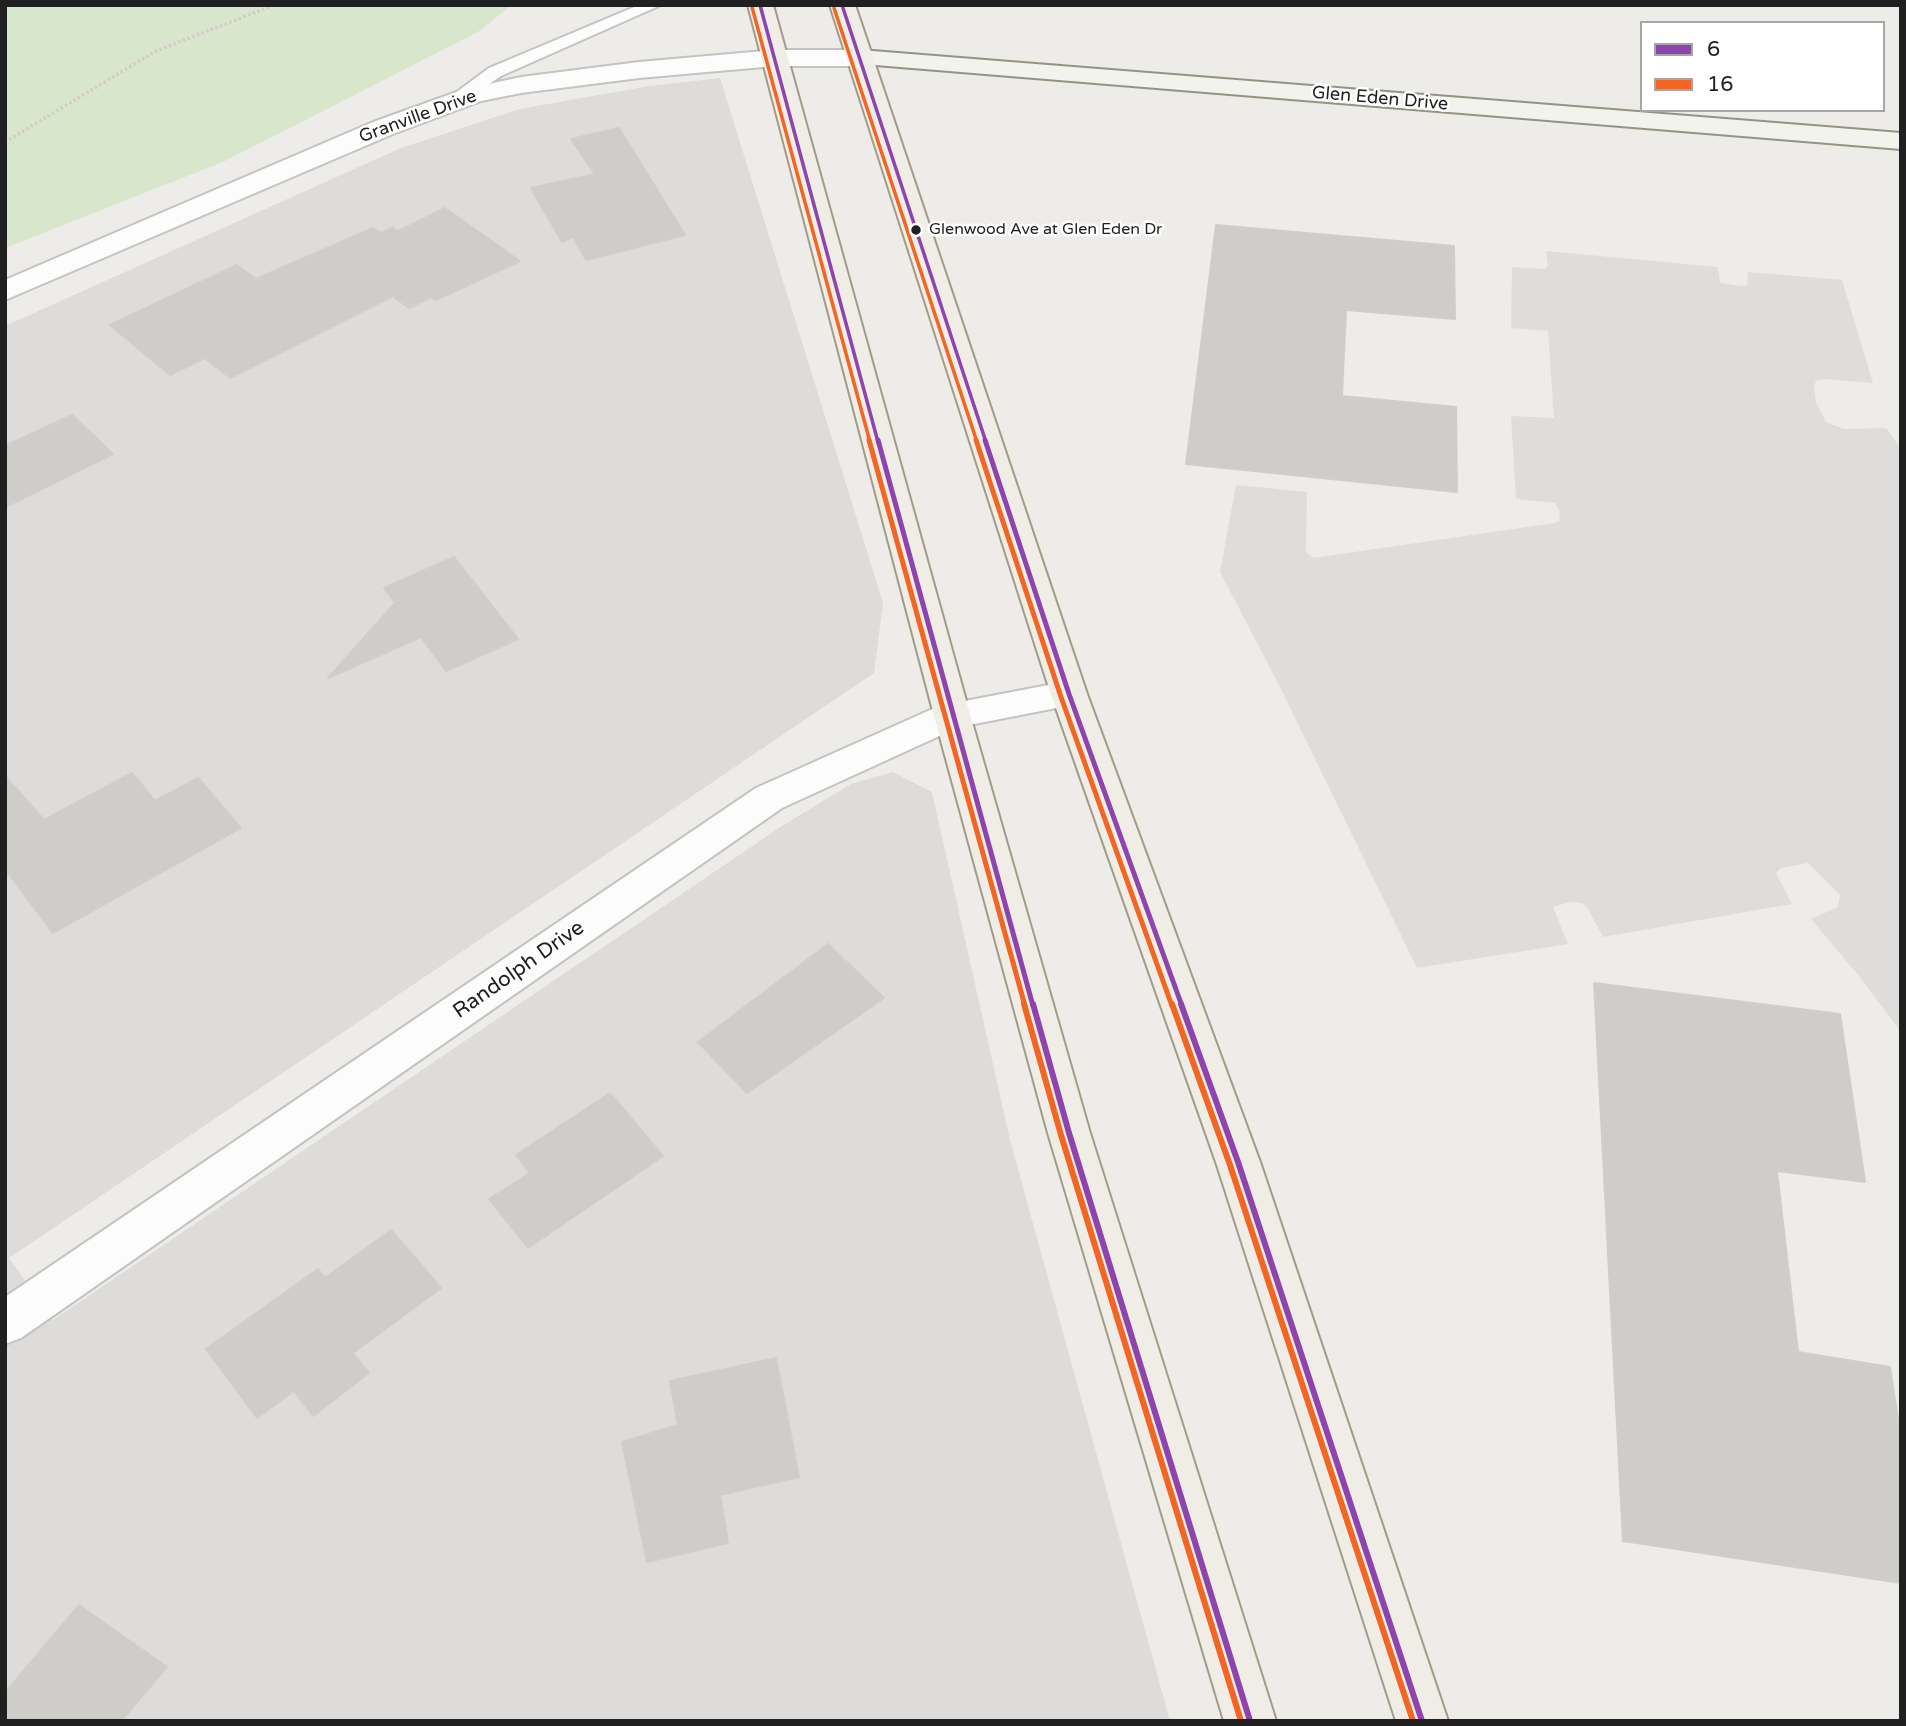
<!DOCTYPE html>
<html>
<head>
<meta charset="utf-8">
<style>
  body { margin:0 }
  #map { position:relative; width:1906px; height:1726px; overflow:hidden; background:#edece9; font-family:"Varela Round",sans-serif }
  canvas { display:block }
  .frame { position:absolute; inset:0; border:7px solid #202020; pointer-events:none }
  .legend { position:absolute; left:1640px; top:21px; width:245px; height:91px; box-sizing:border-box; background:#fff; border:2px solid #a6a6a6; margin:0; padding:9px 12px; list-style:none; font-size:21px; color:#202020 }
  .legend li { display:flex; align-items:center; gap:14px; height:35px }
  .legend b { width:35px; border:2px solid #a6a6a6 }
</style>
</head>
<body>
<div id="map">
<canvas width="1906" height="1726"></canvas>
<div class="frame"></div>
<ul class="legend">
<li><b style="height:9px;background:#8e44ad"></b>6</li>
<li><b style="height:9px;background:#f26522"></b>16</li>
</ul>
</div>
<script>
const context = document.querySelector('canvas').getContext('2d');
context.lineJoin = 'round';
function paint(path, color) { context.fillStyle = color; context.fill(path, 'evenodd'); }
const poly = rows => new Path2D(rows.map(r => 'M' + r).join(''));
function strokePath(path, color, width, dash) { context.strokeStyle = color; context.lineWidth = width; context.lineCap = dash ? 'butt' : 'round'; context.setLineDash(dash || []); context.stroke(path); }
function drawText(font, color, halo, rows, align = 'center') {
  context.font = font + ' "Varela Round",sans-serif'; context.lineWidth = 5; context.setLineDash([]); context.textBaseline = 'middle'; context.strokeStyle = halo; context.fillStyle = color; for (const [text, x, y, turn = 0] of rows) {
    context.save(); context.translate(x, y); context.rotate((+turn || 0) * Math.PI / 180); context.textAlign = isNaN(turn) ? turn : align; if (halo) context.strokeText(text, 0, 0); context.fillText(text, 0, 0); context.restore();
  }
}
paint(poly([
  [720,78,883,603,874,673,9,1258,53,1320,782,826,851,784,893,772,932,792,1010,1140,1170,1721,5,1721,5,326,401,148,520,109,649,86]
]), '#dddcda');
paint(poly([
  [5,5,512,5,478,32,223,162,5,248]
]), '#d8e7cc');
paint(poly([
  [1546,251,1718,267,1720,283,1739,286,1747,285,1748,272,1842,280,1873,383,1826,379,1816,381,1814,386,1816,403,1826,422,1844,429,1886,428,1901,449,1901,1032,1859,976,1811,919,1838,907,1840,895,1808,863,1781,868,1776,873,1792,904,1603,937,1587,907,1582,903,1570,902,1553,907,1568,944,1417,968,1280,687,1220,572,1236,485,1307,492,1306,552,1313,558,1555,523,1560,520,1559,509,1555,503,1516,499,1511,416,1554,418,1548,331,1511,328,1512,267,1544,269,1548,266]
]), '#dedddc');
const building = poly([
  [619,128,685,235,586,260,573,237,562,242,531,188,595,174,571,139,619,128],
  [445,208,520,261,436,300,431,297,409,308,393,296,230,378,205,358,170,375,110,325,237,265,256,279,373,228,382,233,393,227,397,232,445,208],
  [1216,225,1454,246,1455,319,1346,310,1342,396,1456,407,1457,492,1186,464,1216,225],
  [72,415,113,454,5,507,5,446,72,415],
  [454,557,518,639,446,671,421,637,328,678,395,603,384,588,454,557],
  [132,773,155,801,198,778,241,828,53,933,5,869,5,776,44,820,132,773],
  [828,944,884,998,747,1093,698,1042,828,944],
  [1594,983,1840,1014,1865,1182,1777,1171,1798,1352,1890,1367,1901,1439,1901,1583,1623,1541,1594,983],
  [610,1093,663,1156,528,1248,489,1199,530,1173,516,1155,610,1093],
  [391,1230,441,1288,353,1353,369,1373,313,1416,294,1391,257,1418,206,1349,318,1269,325,1278,391,1230],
  [776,1358,799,1477,720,1495,728,1543,647,1562,622,1442,678,1425,670,1381,776,1358],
  [79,1605,167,1667,121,1721,5,1721,5,1693,79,1605]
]);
paint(building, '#cecdca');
strokePath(building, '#d0ceca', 2);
const service = poly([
  [639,5,661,5,501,76,457,106,451,107,443,102,489,68,639,5]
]);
const minor = poly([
  [775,50,860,50,869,53,873,58,869,63,860,66,775,66,639,78,521,93,481,101,393,134,5,300,5,280,373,122,465,89,521,77,639,62,775,50],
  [1069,681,1082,685,1087,694,1082,703,959,727,782,808,21,1338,5,1344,5,1297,756,788,939,706,1069,681]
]);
const secondary = poly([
  [860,50,1901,133,1901,149,851,63,847,58,851,53,860,50]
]);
const primary = poly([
  [748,5,773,5,970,715,1090,1133,1276,1721,1224,1721,1048,1133,934,715,748,5],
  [830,5,855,5,1087,694,1260,1162,1448,1721,1396,1721,1216,1162,1051,694,830,5]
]);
strokePath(service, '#c3c3c1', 4);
strokePath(minor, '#c3c3c1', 4);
strokePath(secondary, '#929583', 4);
strokePath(primary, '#a19b88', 4);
strokePath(poly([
  [5,142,156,51,274,5]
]), '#d6cbc9', 3.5, [2.5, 2.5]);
paint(service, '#fcfcfc');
paint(minor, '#fcfcfc');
paint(secondary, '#f2f3ec');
paint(primary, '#f0ede6');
strokePath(poly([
  [760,5,878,442],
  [842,5,986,442]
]), '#8e44ad', 3.5);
strokePath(poly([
  [878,440,1033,1006],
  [985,440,1069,694,1182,1006]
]), '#8e44ad', 5);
strokePath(poly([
  [1033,1004,1069,1133,1250,1721],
  [1181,1004,1238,1162,1422,1721]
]), '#8e44ad', 6);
strokePath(poly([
  [752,7,870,442],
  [834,8,977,442]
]), '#f26522', 3.5);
strokePath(poly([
  [869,440,1025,1006],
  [976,440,1061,697,1172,1006]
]), '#f26522', 5);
strokePath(poly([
  [1024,1004,1061,1135,1241,1721],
  [1172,1004,1230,1165,1413,1721]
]), '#f26522', 6);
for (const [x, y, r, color] of [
  [916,230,6,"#202020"]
]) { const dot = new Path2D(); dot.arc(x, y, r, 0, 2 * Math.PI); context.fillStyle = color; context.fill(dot); strokePath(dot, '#fff', 2.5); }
drawText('16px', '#202020', '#fff', [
  ["Glenwood Ave at Glen Eden Dr",929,230]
], 'left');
drawText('18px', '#202020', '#fff', [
  ["Glen Eden Drive",1380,99,5],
  ["Granville Drive",418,117,-20]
]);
drawText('21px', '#202020', '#fff', [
  ["Randolph Drive",519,970,-35]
]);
</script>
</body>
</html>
